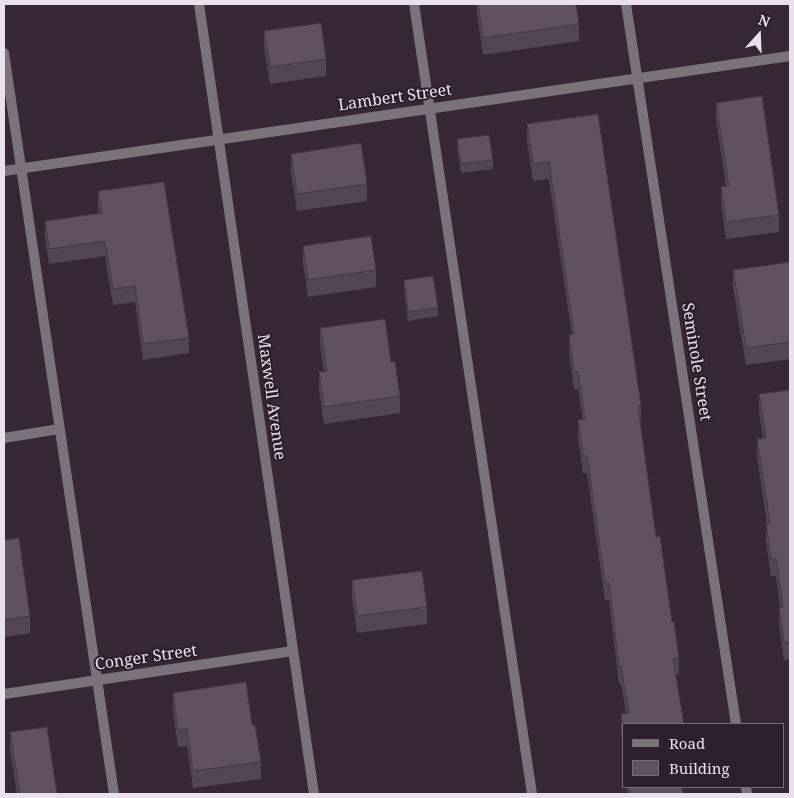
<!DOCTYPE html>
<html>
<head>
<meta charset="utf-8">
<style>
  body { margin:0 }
  #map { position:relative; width:794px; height:798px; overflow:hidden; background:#382836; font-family:"Noto Serif",serif }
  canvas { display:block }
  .frame { position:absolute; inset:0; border:5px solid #eae0e9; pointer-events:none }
  .legend { position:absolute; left:622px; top:723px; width:162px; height:65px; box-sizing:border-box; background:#2e1f2c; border:1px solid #796c78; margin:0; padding:6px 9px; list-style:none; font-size:15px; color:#eae0e9 }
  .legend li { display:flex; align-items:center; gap:10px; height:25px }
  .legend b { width:25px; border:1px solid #796c78 }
  .north { position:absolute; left:734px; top:10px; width:50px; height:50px; -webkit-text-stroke:4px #2e1f2c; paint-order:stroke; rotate:20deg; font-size:14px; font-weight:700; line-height:20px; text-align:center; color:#eae0e9 }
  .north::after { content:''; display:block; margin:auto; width:18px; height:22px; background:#eae0e9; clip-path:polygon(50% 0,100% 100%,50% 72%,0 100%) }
</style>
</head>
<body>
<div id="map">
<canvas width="794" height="798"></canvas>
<div class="frame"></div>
<ul class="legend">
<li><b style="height:6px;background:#7c737a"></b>Road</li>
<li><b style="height:14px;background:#61505e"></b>Building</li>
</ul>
<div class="north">N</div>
</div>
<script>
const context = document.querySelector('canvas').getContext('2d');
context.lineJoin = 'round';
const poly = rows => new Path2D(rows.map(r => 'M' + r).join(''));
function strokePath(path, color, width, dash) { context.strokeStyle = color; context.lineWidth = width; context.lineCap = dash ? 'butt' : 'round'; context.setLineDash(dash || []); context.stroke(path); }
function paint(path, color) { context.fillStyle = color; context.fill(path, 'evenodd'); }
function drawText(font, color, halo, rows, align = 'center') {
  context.font = font + ' "Noto Serif",serif'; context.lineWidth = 4; context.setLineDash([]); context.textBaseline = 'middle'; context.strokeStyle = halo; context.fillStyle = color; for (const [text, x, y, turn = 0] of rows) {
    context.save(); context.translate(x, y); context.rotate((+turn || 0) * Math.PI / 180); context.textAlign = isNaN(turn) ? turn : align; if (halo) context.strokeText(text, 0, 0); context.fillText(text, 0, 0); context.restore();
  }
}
strokePath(poly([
  [414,4,532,794],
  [4,53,114,794],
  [4,438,59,429]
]), '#7c737a', 10);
strokePath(poly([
  [199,4,314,794],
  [626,4,736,724],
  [4,171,790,56],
  [4,694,293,651],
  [746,787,747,794]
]), '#7c737a', 10);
paint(poly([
  [477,4,576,4,579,24,579,41,483,55,477,13],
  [264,31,326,59,326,76,270,84,264,48],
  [716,103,779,215,779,232,726,239,721,204,721,187,726,186,716,119],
  [598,114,641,405,641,422,640,422,656,537,679,658,679,675,676,675,623,724,623,745,621,731,621,714,626,713,621,683,619,684,609,600,605,600,587,473,583,473,578,437,578,420,583,420,578,389,574,389,569,352,569,335,572,335,549,179,533,181,527,141,527,124],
  [457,139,493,160,493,169,461,173,457,148],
  [291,154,367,184,367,201,297,211,291,171],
  [98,191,189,338,189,353,143,360,135,302,113,305,105,256,49,264,45,237,45,221,99,214,98,207],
  [303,246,376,270,376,287,308,297,303,263],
  [790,262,790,359,746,365,733,287,733,270],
  [404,280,438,308,438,316,408,321,404,289],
  [320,328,391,362,400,396,400,413,324,424,319,389,319,372,324,371,320,345],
  [790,390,790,659,784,660,779,624,779,607,780,607,776,576,771,576,766,541,766,524,767,524,757,456,757,439,763,438,759,411,759,394],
  [4,540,30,616,30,633,4,637],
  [352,580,427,607,427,624,357,633,352,597],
  [173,693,261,762,261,779,193,788,187,746,178,747,173,710],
  [10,732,57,794,17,794,10,749],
  [627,787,682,787,683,794,628,794]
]), '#534551');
const building = poly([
  [478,4,576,4,579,24,483,38,478,4],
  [321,23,326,59,270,67,264,31,321,23],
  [762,96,779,215,726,222,721,187,729,186,716,103,762,96],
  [598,114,641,405,638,406,656,537,660,536,672,622,674,622,679,658,673,659,684,724,623,724,623,728,621,714,629,713,621,666,619,667,609,583,605,583,587,456,583,456,578,420,585,419,578,372,574,372,569,335,574,334,549,162,533,164,527,124,598,114],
  [489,135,493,160,461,164,457,139,489,135],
  [361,143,367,184,297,194,291,154,361,143],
  [164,182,189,338,143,344,135,286,113,289,105,241,49,249,45,221,102,213,98,191,164,182],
  [371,236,376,270,308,280,303,246,371,236],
  [790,262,790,342,746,348,733,270,790,262],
  [433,276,438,308,408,312,404,280,433,276],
  [385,319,391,362,395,361,400,396,324,407,319,372,327,371,320,328,385,319],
  [790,390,790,642,784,643,779,607,783,607,776,559,771,559,766,524,770,523,757,439,766,438,759,394,790,390],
  [19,538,30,616,4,620,4,540,19,538],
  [422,571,427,607,357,616,352,580,422,571],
  [246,682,252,725,255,725,261,762,193,771,187,729,178,730,173,693,246,682],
  [47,727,57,794,20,794,10,732,47,727],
  [629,787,682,787,683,794,631,794,629,787]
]);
paint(building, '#61505e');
strokePath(building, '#443842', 1);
drawText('16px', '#eae0e9', '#2e1f2c', [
  ["Lambert Street",395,98,-8],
  ["Seminole Street",696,362,81],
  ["Maxwell Avenue",271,397,82],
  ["Conger Street",146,658,-8]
]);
</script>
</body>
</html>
